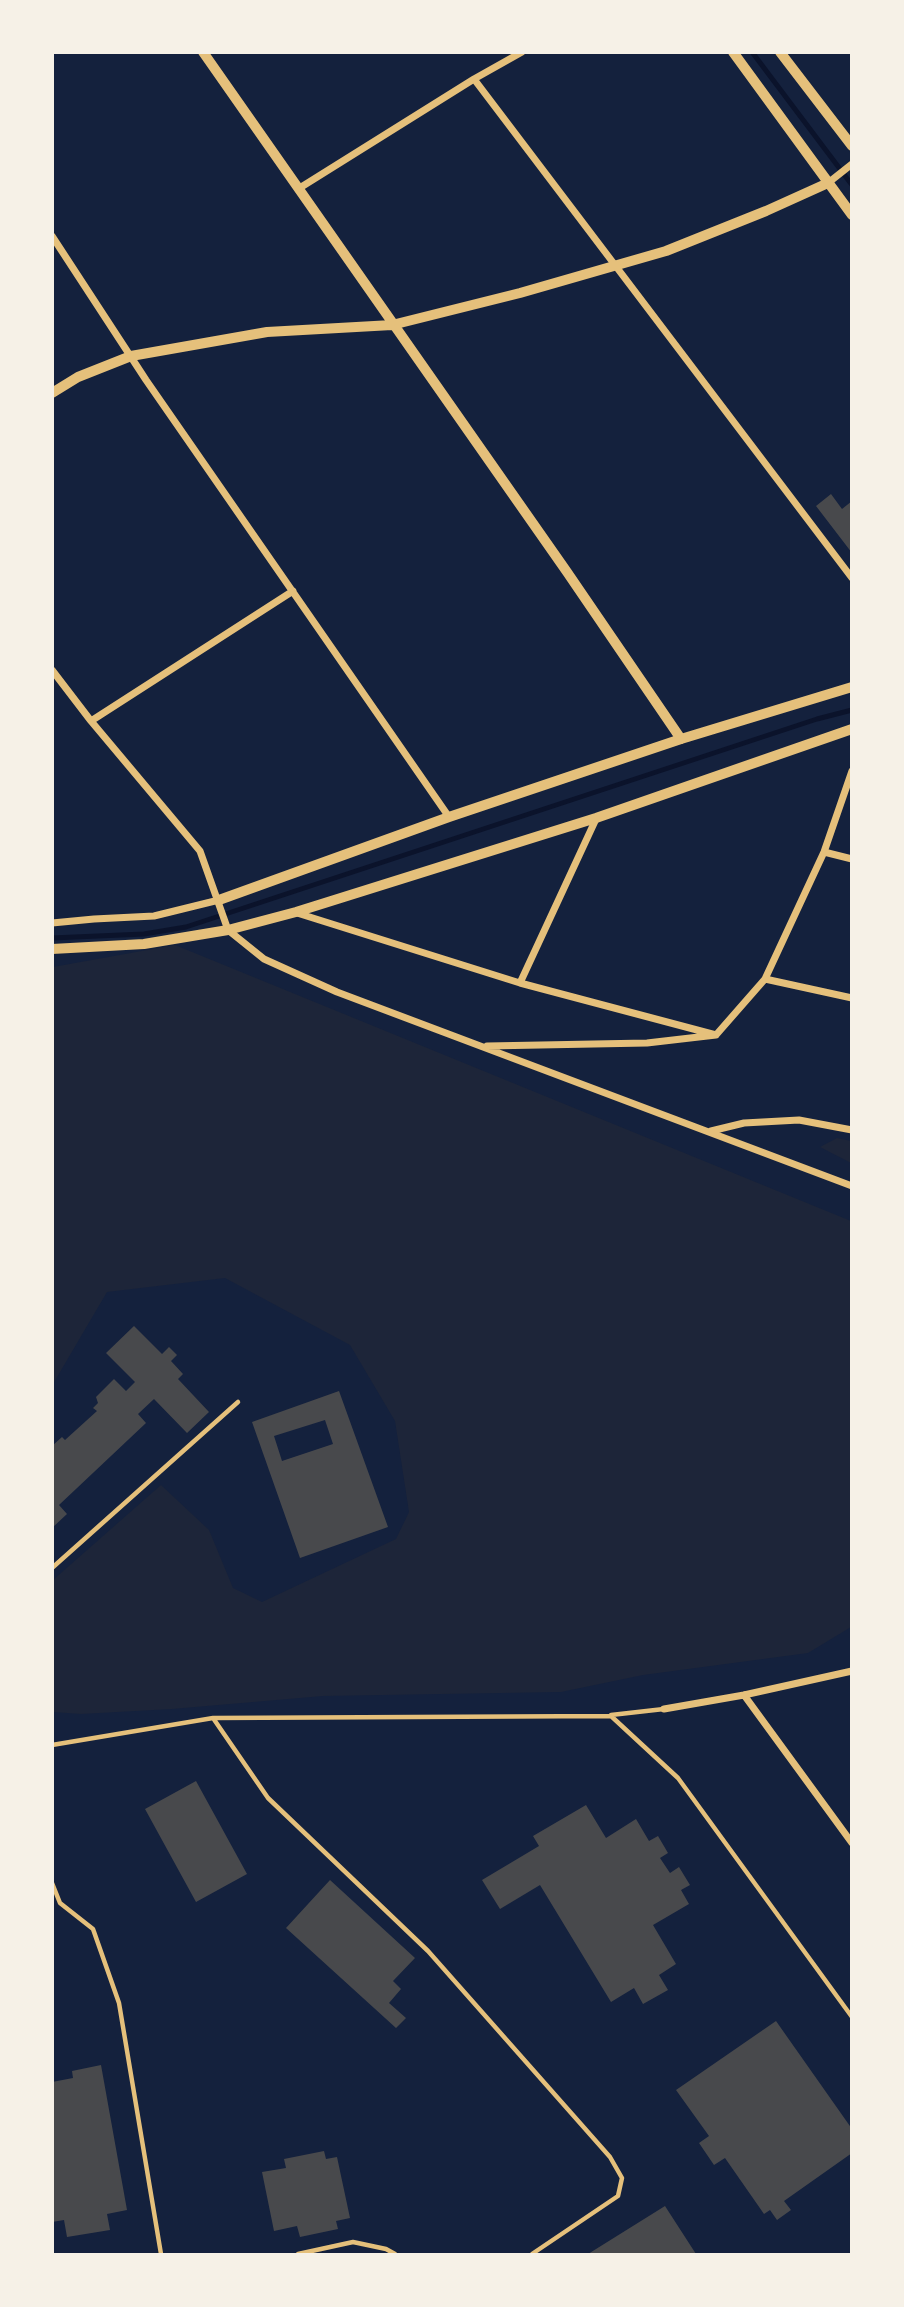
<!DOCTYPE html>
<html>
<head>
<meta charset="utf-8">
<style>
  body { margin:0 }
  #map { position:relative; width:904px; height:2307px; overflow:hidden; background:#14213d; font-family:Overpass,sans-serif }
  canvas { display:block }
  .frame { position:absolute; inset:0; border:54px solid #f6f1e7; pointer-events:none }
</style>
</head>
<body>
<div id="map">
<canvas width="904" height="2307"></canvas>
<div class="frame"></div>
</div>
<script>
const context = document.querySelector('canvas').getContext('2d');
context.lineJoin = 'round';
function paint(path, color) { context.fillStyle = color; context.fill(path, 'evenodd'); }
const poly = rows => new Path2D(rows.map(r => 'M' + r).join(''));
function strokePath(path, color, width, dash) { context.strokeStyle = color; context.lineWidth = width; context.lineCap = dash ? 'butt' : 'round'; context.setLineDash(dash || []); context.stroke(path); }
paint(poly([
  [175,945,851,1221,851,1627,808,1653,643,1675,561,1692,323,1696,172,1709,81,1714,53,1712,53,1580,161,1485,209,1530,233,1588,262,1602,396,1539,409,1512,395,1421,350,1345,225,1278,107,1292,53,1384,53,967],
  [837,1138,851,1141,851,1163,820,1147]
]), '#1d2539');
strokePath(poly([
  [752,52,852,185],
  [52,938,144,934,186,927,817,719,852,710]
]), '#0b132b', 5);
paint(poly([
  [831,494,842,509,852,501,852,553,816,506],
  [134,1326,162,1354,169,1347,177,1355,171,1361,183,1374,178,1379,209,1412,187,1433,154,1399,138,1414,146,1423,59,1505,67,1514,52,1528,52,1446,62,1437,65,1440,97,1411,93,1408,98,1403,96,1397,114,1379,126,1391,135,1382,106,1353],
  [339,1391,388,1527,300,1558,252,1422],
  [325,1420,333,1444,282,1461,274,1436],
  [196,1781,247,1874,196,1902,145,1809],
  [586,1805,606,1838,636,1819,649,1841,658,1836,668,1853,660,1858,670,1873,679,1867,690,1885,681,1890,689,1904,653,1925,676,1964,659,1975,668,1990,643,2004,634,1988,611,2002,540,1885,500,1909,482,1880,539,1846,533,1836],
  [330,1880,415,1958,393,1981,401,1989,389,2003,406,2018,396,2028,286,1928],
  [776,2021,852,2129,852,2153,784,2201,791,2210,777,2220,770,2210,764,2214,725,2158,714,2165,699,2143,709,2136,676,2090],
  [101,2065,127,2210,107,2214,110,2230,67,2237,64,2220,52,2222,52,2082,73,2078,72,2071],
  [324,2151,326,2159,337,2157,350,2218,336,2221,338,2229,300,2237,297,2226,274,2231,262,2172,286,2168,284,2159],
  [665,2206,696,2254,588,2254]
]), '#48494c');
strokePath(poly([
  [52,1568,238,1402],
  [611,1715,664,1709],
  [213,1718,268,1798,428,1951,610,2157,622,2178,618,2196,532,2254],
  [52,1745,213,1718,611,1716,678,1778,852,2017],
  [52,1883,60,1903,93,1929,119,2003,161,2254],
  [298,2254,353,2242,386,2249,395,2254]
]), '#e5c07b', 4.5);
strokePath(poly([
  [474,79,852,578],
  [828,183,852,164],
  [298,189,474,79,522,52],
  [52,236,146,380,449,817],
  [52,670,91,721,200,851,228,930,264,959,337,992,852,1186],
  [91,721,293,591],
  [824,852,852,859],
  [297,913,520,983,716,1035],
  [52,923,94,919,154,916,219,900],
  [765,979,824,852,852,771],
  [520,983,596,819],
  [487,1046,647,1043,716,1035,765,979,852,998],
  [711,1131,744,1123,799,1120,852,1130],
  [744,1695,852,1843],
  [664,1709,744,1695,852,1671]
]), '#e5c07b', 7);
strokePath(poly([
  [203,52,567,572,681,739],
  [733,52,852,215],
  [780,52,852,146],
  [52,393,78,377,131,356,267,332,392,325,520,293,666,251,766,211,828,183],
  [219,900,449,817,681,739,852,687],
  [52,949,144,944,228,930,296,912,596,818,852,729]
]), '#e5c07b', 10);
</script>
</body>
</html>
